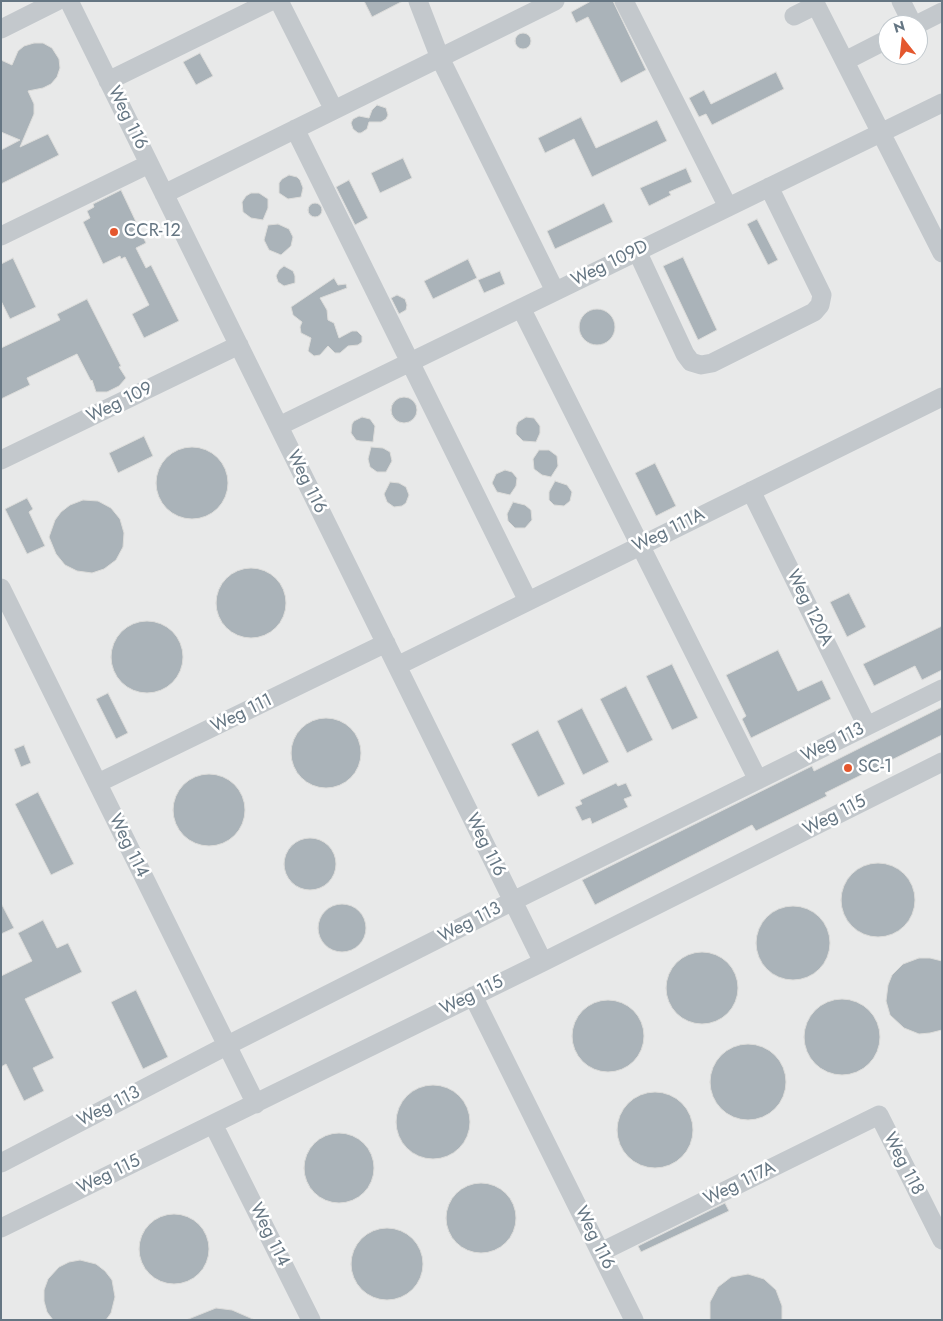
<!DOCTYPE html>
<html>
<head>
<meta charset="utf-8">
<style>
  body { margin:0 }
  #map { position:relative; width:943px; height:1321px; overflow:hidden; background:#fafaf8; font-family:Jost,sans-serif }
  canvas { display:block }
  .frame { position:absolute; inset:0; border:2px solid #657683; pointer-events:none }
  .north { position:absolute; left:878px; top:15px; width:50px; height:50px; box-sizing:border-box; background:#fff; border:1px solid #c1c8cd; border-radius:50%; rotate:344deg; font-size:14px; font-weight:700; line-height:20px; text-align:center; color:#657683 }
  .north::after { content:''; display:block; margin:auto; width:18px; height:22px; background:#e4572e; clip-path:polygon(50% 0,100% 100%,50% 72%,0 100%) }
</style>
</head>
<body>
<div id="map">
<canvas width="943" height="1321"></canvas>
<div class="frame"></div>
<div class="north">N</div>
</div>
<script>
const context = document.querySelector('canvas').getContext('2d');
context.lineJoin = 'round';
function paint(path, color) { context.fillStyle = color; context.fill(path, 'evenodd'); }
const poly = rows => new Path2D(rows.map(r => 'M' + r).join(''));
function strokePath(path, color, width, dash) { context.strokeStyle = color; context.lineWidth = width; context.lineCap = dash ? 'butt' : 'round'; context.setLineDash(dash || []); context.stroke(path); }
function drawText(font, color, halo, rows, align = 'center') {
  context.font = font + ' Jost,sans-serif'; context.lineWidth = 5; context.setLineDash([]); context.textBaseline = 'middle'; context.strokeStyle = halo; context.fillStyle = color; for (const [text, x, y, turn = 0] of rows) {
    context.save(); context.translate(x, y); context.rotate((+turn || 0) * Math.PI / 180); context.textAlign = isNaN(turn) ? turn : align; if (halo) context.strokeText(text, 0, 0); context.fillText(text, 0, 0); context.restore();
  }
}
paint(poly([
  [1,1,942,1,942,1320,1,1320],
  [888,25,918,25,918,55,888,55]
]), '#e8e9e9');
const building = poly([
  [364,1,403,1,372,17,364,1],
  [591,1,613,1,646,70,621,83,588,17,576,23,571,12,591,1],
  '515 41a8 8 0 1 1 16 0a8 8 0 1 1-16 0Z',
  [34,43,43,43,52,48,59,59,60,68,57,77,51,84,43,88,28,91,34,104,34,114,20,147,48,134,59,155,1,184,1,150,20,140,1,132,1,60,12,65,18,51,24,46,34,43],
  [200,53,213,76,196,85,183,62,200,53],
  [776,72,784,89,712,125,706,114,699,117,689,98,704,90,711,104,776,72],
  [377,105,386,108,388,115,386,119,381,122,369,122,367,129,361,133,358,133,353,129,351,123,353,119,359,116,369,118,372,110,377,105],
  [581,117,596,148,657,120,667,141,592,177,574,139,545,153,538,138,581,117],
  [403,158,412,178,380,193,371,173,403,158],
  [686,168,692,182,669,192,671,195,649,206,640,188,686,168],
  [289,175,297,177,300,180,303,188,301,197,288,199,279,193,279,183,282,179,289,175],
  [349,180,368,218,355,225,336,187,349,180],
  [121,190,146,243,136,248,146,268,151,265,179,321,144,338,132,314,149,305,125,257,121,259,120,256,103,264,83,222,90,218,87,211,94,207,93,204,121,190],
  [251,193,259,193,268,199,268,208,263,220,251,218,243,212,242,202,246,196,251,193],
  [604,203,613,222,555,249,547,231,604,203],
  '308 210a7 7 0 1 1 14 0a7 7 0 1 1-14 0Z',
  [757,219,778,260,768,265,747,224,757,219],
  [278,224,289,229,293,237,291,246,281,255,269,250,264,240,268,225,278,224],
  [683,257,717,330,698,340,663,266,683,257],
  [13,258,36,307,10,319,1,301,1,264,13,258],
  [468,259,477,278,433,299,424,281,468,259],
  [284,266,293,271,295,276,295,283,284,286,278,282,276,276,279,270,284,266],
  [500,271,505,284,484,293,478,280,500,271],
  [334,278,338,285,346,284,347,288,320,298,327,310,328,320,334,323,339,338,352,331,357,331,362,336,362,342,358,345,348,346,340,353,335,353,328,346,320,355,314,356,308,351,311,338,301,333,300,327,302,322,293,315,291,307,334,278],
  [397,295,405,299,407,305,406,310,399,314,391,298,397,295],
  [87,299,121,366,119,367,126,378,119,386,107,392,96,392,92,380,91,381,77,354,27,378,30,385,1,399,1,348,60,320,57,314,87,299],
  '579 327a18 18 0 1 1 36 0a18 18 0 1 1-36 0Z',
  '391 410a13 13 0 1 1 26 0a13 13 0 1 1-26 0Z',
  [362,417,370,419,375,426,373,442,360,441,356,440,351,433,352,424,354,421,362,417],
  [526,417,534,418,540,426,540,433,536,442,523,441,516,434,516,427,518,422,526,417],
  [144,436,153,456,118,473,109,453,144,436],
  [371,447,383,448,390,452,392,461,386,472,377,472,370,467,368,459,371,447],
  '156 483a36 36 0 1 1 72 0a36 36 0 1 1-72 0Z',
  [539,450,549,450,557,456,558,466,551,477,542,475,534,469,533,459,539,450],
  [655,463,676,506,656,516,635,473,655,463],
  [505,470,512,472,517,478,516,486,510,495,497,492,492,483,496,474,505,470],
  [555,481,567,485,572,492,570,501,564,506,554,505,549,500,549,492,555,481],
  [390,482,399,483,406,487,409,495,406,503,402,506,394,507,387,502,384,494,390,482],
  [27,498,33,509,29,512,45,546,27,554,5,509,27,498],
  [83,500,98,501,111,508,120,519,124,533,123,547,116,560,104,569,92,573,77,571,65,565,56,554,49,537,55,520,61,512,70,505,83,500],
  [513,502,525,505,531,510,532,520,525,528,515,528,508,521,507,514,513,502],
  '216 603a35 35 0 1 1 70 0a35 35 0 1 1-70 0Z',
  [849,593,866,627,847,637,830,602,849,593],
  '111 657a36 36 0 1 1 72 0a36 36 0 1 1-72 0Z',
  [942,626,942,670,922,680,915,666,874,686,863,664,942,626],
  [778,650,798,691,822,680,831,699,751,738,742,719,746,716,726,675,778,650],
  [672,664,698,718,672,730,646,676,672,664],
  [626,686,653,740,627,753,600,699,626,686],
  [108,693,128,733,116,739,96,699,108,693],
  [942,707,942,735,825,793,827,796,756,831,752,825,595,905,582,880,812,766,814,771,942,707],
  [582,708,609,762,583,775,557,721,582,708],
  '291 753a35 35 0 1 1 70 0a35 35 0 1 1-70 0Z',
  [538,730,565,784,538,797,511,744,538,730],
  [24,745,31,763,21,767,14,749,24,745],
  '173 810a36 36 0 1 1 72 0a36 36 0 1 1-72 0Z',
  [616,783,618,786,626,783,632,796,624,799,628,807,592,824,590,818,582,821,575,807,582,804,580,800,616,783],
  [38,792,74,864,51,875,15,804,38,792],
  '284 864a26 26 0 1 1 52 0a26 26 0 1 1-52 0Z',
  '841 900a37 37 0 1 1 74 0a37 37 0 1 1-74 0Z',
  [1,903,14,928,1,934,1,903],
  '318 928a24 24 0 1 1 48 0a24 24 0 1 1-48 0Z',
  '756 943a37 37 0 1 1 74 0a37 37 0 1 1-74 0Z',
  [43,920,57,948,68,943,82,972,25,999,54,1058,33,1068,44,1091,24,1101,6,1064,1,1067,1,976,32,961,18,933,43,920],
  '666 988a36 36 0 1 1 72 0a36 36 0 1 1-72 0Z',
  [919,958,930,958,942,961,942,1030,930,1033,919,1034,904,1028,890,1015,886,1001,888,985,892,975,903,964,919,958],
  [136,990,168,1057,143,1069,111,1002,136,990],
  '804 1037a38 38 0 1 1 76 0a38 38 0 1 1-76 0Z',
  '572 1036a36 36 0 1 1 72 0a36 36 0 1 1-72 0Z',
  '710 1082a38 38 0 1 1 76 0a38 38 0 1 1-76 0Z',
  '396 1122a37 37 0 1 1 74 0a37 37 0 1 1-74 0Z',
  '617 1130a38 38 0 1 1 76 0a38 38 0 1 1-76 0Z',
  '304 1168a35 35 0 1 1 70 0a35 35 0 1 1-70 0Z',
  '446 1218a35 35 0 1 1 70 0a35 35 0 1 1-70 0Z',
  [725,1203,729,1211,641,1252,638,1246,725,1203],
  '139 1249a35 35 0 1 1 70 0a35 35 0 1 1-70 0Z',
  '351 1264a36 36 0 1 1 72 0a36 36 0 1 1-72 0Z',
  [80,1260,96,1264,105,1271,112,1280,115,1297,111,1313,106,1320,53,1320,47,1312,44,1301,44,1290,48,1279,59,1267,69,1262,80,1260],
  [748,1274,764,1279,776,1290,782,1306,782,1320,710,1320,710,1302,718,1287,731,1277,748,1274],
  [216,1308,232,1310,255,1320,186,1320,216,1308]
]);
paint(building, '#aab3b9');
strokePath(building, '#dcdcda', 1);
strokePath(poly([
  [69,1,543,962],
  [279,1,334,110],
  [418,1,440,58,555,291],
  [624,1,728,207],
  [814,1,942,253],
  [901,1,913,25],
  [794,16,816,5],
  [916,25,942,12],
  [1,29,57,1],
  [845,61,888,39],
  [108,81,271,1],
  [295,129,528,601],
  [164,194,555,1],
  [1,236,149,164],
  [637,251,685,354,691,362,701,365,712,363,814,312,820,305,822,295,769,187],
  [521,308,758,780],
  [279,426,942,103],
  [1,460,239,345],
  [751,491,867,726],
  [1,588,256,1104],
  [397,666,942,397],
  [98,783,386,643],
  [473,996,634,1320],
  [213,1124,311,1320],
  [1,1163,226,1046,513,901,942,689],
  [1,1228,543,962,942,762],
  [601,1252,879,1115,942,1240]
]), '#c3c8cc', 19);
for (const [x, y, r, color] of [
  [114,232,5,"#e4572e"],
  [848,768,5,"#e4572e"]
]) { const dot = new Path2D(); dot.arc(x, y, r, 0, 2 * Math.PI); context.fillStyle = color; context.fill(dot); strokePath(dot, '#fff', 2); }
drawText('18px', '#657683', '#fff', [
  ["Weg 116",127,118,64],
  ["Weg 109D",610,264,-26],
  ["Weg 109",120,403,-26],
  ["Weg 116",306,482,64],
  ["Weg 111A",669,531,-26],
  ["Weg 120A",809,608,64],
  ["Weg 111",242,714,-26],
  ["Weg 113",833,743,-26],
  ["Weg 115",835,816,-27],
  ["Weg 116",485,845,64],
  ["Weg 114",128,846,64],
  ["Weg 113",470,923,-27],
  ["Weg 115",472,996,-26],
  ["Weg 113",109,1107,-27],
  ["Weg 118",903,1164,63],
  ["Weg 115",109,1175,-26],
  ["Weg 117A",740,1184,-26],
  ["Weg 114",269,1235,64],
  ["Weg 116",594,1238,64]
]);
drawText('18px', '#657683', '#fff', [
  ["CCR-12",124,232],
  ["SC-1",858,768]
], 'left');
</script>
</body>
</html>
